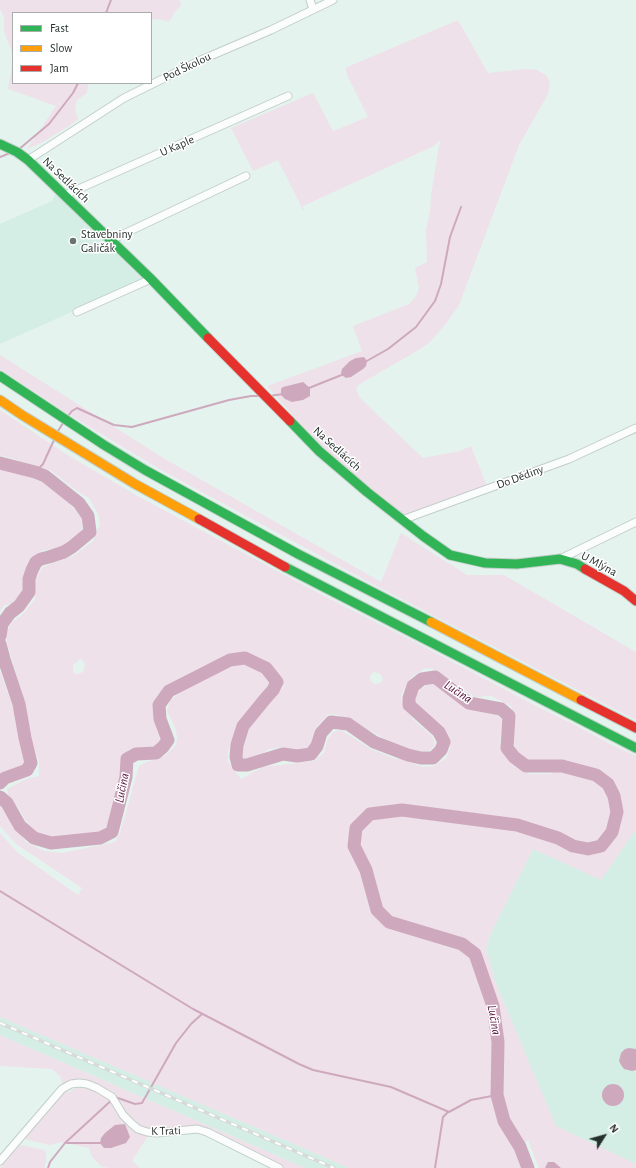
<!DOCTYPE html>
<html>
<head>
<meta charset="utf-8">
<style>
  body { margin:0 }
  #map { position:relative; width:636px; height:1168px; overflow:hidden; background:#e4f3ee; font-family:"Alegreya Sans",sans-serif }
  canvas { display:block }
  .legend { position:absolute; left:12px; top:12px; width:140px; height:72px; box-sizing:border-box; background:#fff; border:1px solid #a8acab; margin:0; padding:5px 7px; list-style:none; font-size:12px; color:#25302c }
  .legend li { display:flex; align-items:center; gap:8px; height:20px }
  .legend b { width:20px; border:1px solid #a8acab }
  .north { position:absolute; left:584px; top:1116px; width:40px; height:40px; -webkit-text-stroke:3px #fff; paint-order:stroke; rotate:53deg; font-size:11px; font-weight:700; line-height:16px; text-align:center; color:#25302c }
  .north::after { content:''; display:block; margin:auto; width:14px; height:18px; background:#25302c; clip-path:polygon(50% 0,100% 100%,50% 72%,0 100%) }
</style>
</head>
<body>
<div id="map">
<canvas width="636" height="1168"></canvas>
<ul class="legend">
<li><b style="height:5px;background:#30b455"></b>Fast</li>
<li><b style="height:5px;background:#ff9f0a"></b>Slow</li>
<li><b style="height:5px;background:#e5322d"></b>Jam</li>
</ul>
<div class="north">N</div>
</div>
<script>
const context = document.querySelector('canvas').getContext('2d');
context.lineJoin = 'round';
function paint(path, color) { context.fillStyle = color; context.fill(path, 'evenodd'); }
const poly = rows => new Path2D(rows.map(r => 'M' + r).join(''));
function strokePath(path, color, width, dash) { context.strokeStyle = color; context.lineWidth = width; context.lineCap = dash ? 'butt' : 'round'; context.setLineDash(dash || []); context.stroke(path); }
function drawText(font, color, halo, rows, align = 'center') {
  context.font = font + ' "Alegreya Sans",sans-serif'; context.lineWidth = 3; context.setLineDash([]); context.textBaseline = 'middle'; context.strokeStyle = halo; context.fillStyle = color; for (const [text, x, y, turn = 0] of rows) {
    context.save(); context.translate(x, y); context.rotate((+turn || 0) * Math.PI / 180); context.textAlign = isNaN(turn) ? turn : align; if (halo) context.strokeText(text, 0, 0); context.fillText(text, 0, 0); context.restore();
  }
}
paint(poly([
  [56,193,143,280,0,344,0,224,52,201],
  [636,829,636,1164,556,1127,496,984,486,949,490,935,533,849,601,879],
  [0,1017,158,1085,349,1168,305,1168,0,1035]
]), '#d4eee5');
paint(poly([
  [0,0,180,0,181,6,174,13,172,18,168,22,163,20,151,19,151,13,13,13,13,54,4,32,4,17,0,9],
  [458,20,488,73,526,69,537,70,546,75,549,80,550,86,547,96,519,145,459,305,445,325,428,344,412,354,358,385,356,389,360,398,423,458,460,451,471,446,487,486,402,516,325,452,300,428,296,419,267,386,362,351,353,326,409,304,416,296,419,288,415,268,427,262,426,230,430,211,431,195,440,140,434,146,303,206,304,209,303,210,278,160,253,171,231,128,313,93,333,131,368,117,348,77,345,68],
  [13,61,13,83,88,83,87,93,77,100,75,109,78,119,69,126,43,142,27,149,56,106,8,89],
  [0,355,165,459,381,582,401,533,467,575,504,575,636,652,636,720,380,588,161,470,65,412,0,369],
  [0,410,66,454,134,494,320,594,415,642,542,709,577,726,612,745,636,756,636,829,601,880,533,849,490,935,486,949,496,984,556,1126,636,1164,636,1168,539,1168,528,1140,518,1150,525,1168,349,1168,0,1017,0,833,18,853,78,895,82,888,16,844,0,826,0,805,26,842,44,851,62,853,115,842,120,833,139,766,147,762,165,756,176,745,177,737,175,727,167,711,170,701,181,691,223,669,239,662,257,667,267,675,271,683,247,715,237,731,228,751,228,762,241,779,263,767,314,761,324,753,327,741,333,732,341,730,371,749,396,759,403,759,423,767,434,766,446,758,450,748,449,737,439,725,415,704,416,691,428,685,435,684,466,709,495,714,502,720,500,744,506,756,516,767,530,774,551,774,552,762,525,760,516,750,513,741,514,727,514,716,511,706,491,696,475,697,436,670,426,668,411,677,403,691,401,696,402,704,413,719,432,736,435,745,429,751,415,751,389,741,355,722,338,715,328,714,314,731,311,746,297,752,283,747,269,749,259,756,243,759,242,745,251,724,284,686,280,676,267,662,252,655,233,655,202,667,169,684,157,698,153,713,163,740,155,748,144,748,130,749,124,754,121,786,114,809,109,823,100,832,86,835,62,836,47,836,35,832,26,821,18,807,9,800,7,789,26,779,39,776,39,761,31,743,26,708,5,635,12,622,22,615,35,599,35,586,38,574,43,567,73,556,93,541,100,524,98,514,89,498,80,493,50,470,0,455],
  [80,659,82,660,85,664,84,669,83,672,78,674,74,673,73,671,73,665],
  [375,672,380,674,383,679,382,682,376,684,373,683,370,680,370,676,372,673],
  [0,469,15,472,42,482,68,502,81,517,82,529,74,539,62,547,41,551,31,559,27,572,24,592,11,604,4,605,0,612],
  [0,671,13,707,28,761,24,769,15,769,3,773,0,775],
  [0,1035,142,1097,305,1168,284,1168,268,1161,211,1131,156,1130,145,1129,135,1124,93,1083,63,1086,60,1076,52,1069,0,1066],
  [76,1087,84,1087,94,1090,105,1096,113,1104,133,1129,148,1136,132,1161,140,1168,110,1168,102,1167,92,1157,89,1148,61,1142,51,1145,28,1140,26,1139,26,1137,56,1101,65,1092,70,1092],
  [21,1145,44,1150,46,1153,46,1162,44,1168,0,1168,13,1152]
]), '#efe1e9');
paint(poly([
  [364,357,367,361,366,366,363,369,351,377,346,378,343,376,341,373,342,369,350,361,356,358],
  [303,382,310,388,310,396,303,400,292,402,285,399,281,395,281,389,283,387],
  [629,1048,636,1049,636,1070,632,1071,624,1069,621,1065,619,1061,621,1053,625,1049],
  '602 1095a11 11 0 1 1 22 0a11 11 0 1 1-22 0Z',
  [125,1124,130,1137,126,1143,111,1148,104,1148,100,1143,101,1138,105,1133,115,1125],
  [548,1162,554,1162,561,1168,545,1168]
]), '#cea9be');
strokePath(poly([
  [106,13,111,0],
  [18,150,49,124,73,93,78,83],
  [0,157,10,153],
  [365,362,388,349,416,327,435,301,441,284,450,237,461,207],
  [309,388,344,374],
  [269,396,283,394],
  [68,416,72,411,77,408,114,425,132,427,229,400,251,396,259,396],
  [58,431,63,423],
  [35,472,43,464,54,440],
  [0,891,193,1009,299,1064,313,1070,391,1087,449,1112,471,1100,497,1095],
  [67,1143,100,1143],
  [48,1168,50,1162,65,1143,115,1097,135,1104,142,1103,176,1043,191,1024,202,1014],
  [435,1168,443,1117,448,1112]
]), '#cea9be', 2);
strokePath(poly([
  [0,463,35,472,45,476,79,503,88,516,90,532,72,547,64,552,49,557,41,559,36,562,32,570,29,579,29,592,19,606,10,613,2,624,0,636],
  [0,644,4,659,19,704,25,738,31,763,27,770,5,778,0,783],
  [0,797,7,803,20,826,34,838,51,843,100,838,112,832,126,777,127,759,136,754,156,753,163,747,168,740,160,719,159,705,169,691,230,660,245,658,266,668,277,682,273,690,265,699,243,726,237,745,236,757,238,765,247,765,283,754,297,756,311,754,317,746,321,733,331,722,348,724,374,742,408,755,421,758,433,758,441,750,444,742,439,732,409,705,409,698,413,686,422,679,435,677,469,703,501,709,509,716,507,748,514,757,526,766,562,766,596,775,608,784,614,796,617,812,612,832,601,846,588,849,573,846,558,838,517,825,402,810,370,814,356,828,354,846,366,870,377,910,389,922,462,944,475,954,493,1006,498,1042,497,1095,504,1121,520,1147,528,1168]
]), '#cea9be', 13);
const street = poly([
  [310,0,313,9],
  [28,160,124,98,201,60,271,30,333,0],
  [65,195,288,96],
  [111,240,246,176],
  [77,312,151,279],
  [402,520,569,459,636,428],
  [560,559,636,522],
  [0,1161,62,1089,71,1084,79,1083,87,1084,97,1088,112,1097,123,1115,132,1124,138,1129,147,1132,157,1133,197,1129,207,1132,279,1168]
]);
const fast = poly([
  [0,144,17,152,28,160,151,279,208,338],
  [0,376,104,445,145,470,298,554,431,622],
  [290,421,319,451,367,492,423,536,450,555,485,563,517,564,560,559,577,564,585,569],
  [285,567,636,748]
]);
const slow = poly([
  [0,400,22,415,135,484,199,519],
  [431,622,581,700]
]);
const jam = poly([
  [208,338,290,421],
  [199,519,285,567],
  [585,569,624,591,636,601],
  [581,700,636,728]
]);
strokePath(street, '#c2ceca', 9);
strokePath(fast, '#c2ceca', 11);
strokePath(slow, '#c2ceca', 11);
strokePath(jam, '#c2ceca', 11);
strokePath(street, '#fbfdfc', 7);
strokePath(fast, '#30b455', 9);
strokePath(slow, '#ff9f0a', 9);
strokePath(jam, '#e5322d', 9);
const rail = poly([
  [0,1023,334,1168]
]);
strokePath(rail, '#d6dad8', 3.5);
strokePath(rail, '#fff', 2, [6]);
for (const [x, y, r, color] of [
  [73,241,4,"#687470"]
]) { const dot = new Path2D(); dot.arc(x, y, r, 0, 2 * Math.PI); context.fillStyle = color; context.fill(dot); strokePath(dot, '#fff', 1.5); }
drawText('12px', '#25302c', '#fff', [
  ["Pod Školou",187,67,-26],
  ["U Kaple",177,146,-24],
  ["Na Sedlácích",66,180,44],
  ["Na Sedlácích",337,449,42],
  ["Do Dědiny",520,477,-20],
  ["U Mlýna",599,564,28],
  ["K Trati",166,1131,-2]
]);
drawText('12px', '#25302c', '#fff', [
  ["Stavebniny",81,234],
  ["Galičák",81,248]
], 'left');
drawText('italic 13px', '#5a1340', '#fff', [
  ["Lučina",458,692,33],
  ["Lučina",122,788,-79],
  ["Lučina",494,1020,80]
]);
</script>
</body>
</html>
